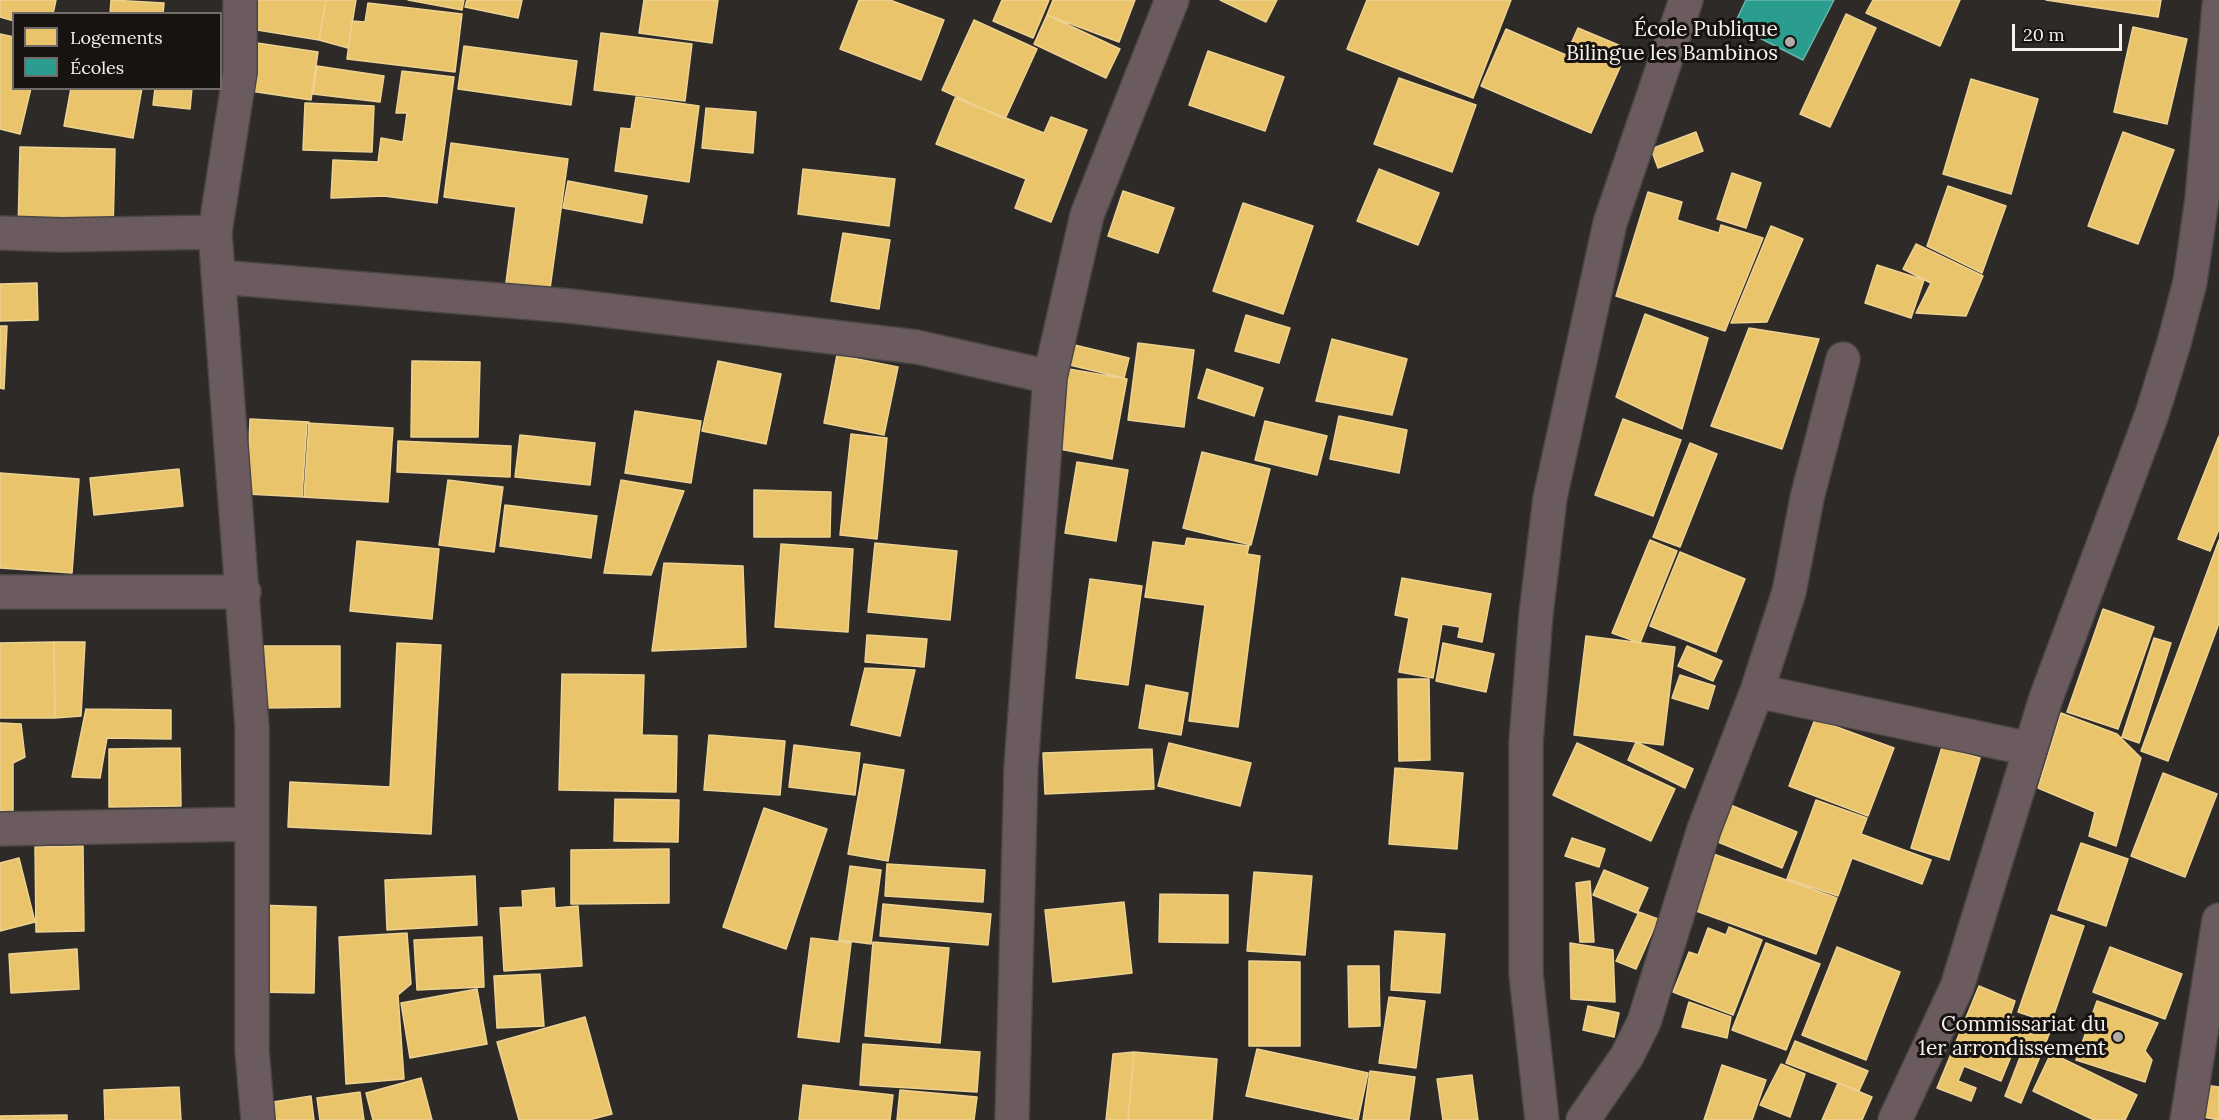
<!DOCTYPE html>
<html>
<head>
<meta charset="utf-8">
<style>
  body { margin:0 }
  #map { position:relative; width:2219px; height:1120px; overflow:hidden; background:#2e2a28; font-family:Lora,serif }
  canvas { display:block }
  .legend { position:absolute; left:12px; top:12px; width:210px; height:78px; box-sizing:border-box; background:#171310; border:2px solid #716c69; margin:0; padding:8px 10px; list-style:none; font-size:18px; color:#f7f2ee }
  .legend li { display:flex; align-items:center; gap:12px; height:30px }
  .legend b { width:30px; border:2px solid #716c69 }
  .scale { position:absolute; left:2012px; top:24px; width:110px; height:27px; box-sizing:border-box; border:3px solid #f7f2ee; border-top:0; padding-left:8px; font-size:18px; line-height:21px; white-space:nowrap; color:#f7f2ee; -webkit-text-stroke:4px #171310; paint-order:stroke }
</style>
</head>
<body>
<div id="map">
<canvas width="2219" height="1120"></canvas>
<ul class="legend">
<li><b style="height:16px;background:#e9c46a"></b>Logements</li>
<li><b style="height:16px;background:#2a9d8f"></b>Écoles</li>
</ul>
<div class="scale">20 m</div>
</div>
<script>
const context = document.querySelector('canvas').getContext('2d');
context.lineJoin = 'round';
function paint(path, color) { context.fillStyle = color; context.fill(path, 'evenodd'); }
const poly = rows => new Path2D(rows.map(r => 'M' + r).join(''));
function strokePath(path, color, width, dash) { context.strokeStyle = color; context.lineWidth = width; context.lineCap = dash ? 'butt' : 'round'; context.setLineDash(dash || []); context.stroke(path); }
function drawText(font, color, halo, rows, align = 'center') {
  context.font = font + ' Lora,serif'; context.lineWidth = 6; context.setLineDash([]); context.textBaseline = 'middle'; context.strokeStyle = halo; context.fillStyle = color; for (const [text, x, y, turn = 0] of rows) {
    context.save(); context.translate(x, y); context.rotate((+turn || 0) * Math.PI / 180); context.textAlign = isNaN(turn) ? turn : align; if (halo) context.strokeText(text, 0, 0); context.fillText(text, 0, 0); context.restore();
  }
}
const homes = poly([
  [0,0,56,0,53,14,14,14,14,21,0,17,0,0],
  [111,0,164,3,163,14,110,14,111,0],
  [250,0,326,0,319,40,245,28,250,0],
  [326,0,356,0,348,48,319,40,326,0],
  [408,0,464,0,462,10,408,0],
  [467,0,522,0,518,18,465,7,467,0],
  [644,0,718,0,712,43,639,33,644,0],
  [859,0,890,0,944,20,921,80,840,49,859,0],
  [1002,0,1049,0,1033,38,993,21,1002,0],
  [1053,0,1135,0,1119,42,1047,15,1053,0],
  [1220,0,1277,0,1266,22,1220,0],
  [1367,0,1511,0,1473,98,1347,49,1367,0],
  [1873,0,1960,0,1940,46,1866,13,1873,0],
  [2046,0,2161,0,2158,17,2046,0],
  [368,3,462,14,455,72,347,59,352,21,365,22,368,3],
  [1846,14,1876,28,1830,127,1800,114,1846,14],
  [1047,15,1120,49,1106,78,1034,44,1047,15],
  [974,20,1037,49,1005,119,942,90,974,20],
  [2133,27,2187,39,2167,124,2114,112,2133,27],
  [1578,28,1628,49,1591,133,1481,86,1506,29,1566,55,1578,28],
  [601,33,692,44,685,101,594,90,601,33],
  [0,34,14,37,14,88,31,88,20,134,0,129,0,34],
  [257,43,318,52,311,100,250,91,257,43],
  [464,46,577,61,571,105,458,89,464,46],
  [1208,51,1284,77,1265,131,1189,105,1208,51],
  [317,66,384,76,380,102,313,94,317,66],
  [402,71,454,77,437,203,384,196,331,198,333,160,378,162,381,138,403,142,407,113,396,113,402,71],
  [1399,78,1476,105,1452,172,1374,144,1399,78],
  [1971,79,2038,99,2011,194,1943,174,1971,79],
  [71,88,142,88,133,138,64,126,71,88],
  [155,88,192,88,190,109,153,105,155,88],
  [636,97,699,106,689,182,615,171,621,128,631,129,636,97],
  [955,98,1044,133,1051,117,1087,130,1051,222,1015,208,1026,179,936,144,955,98],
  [305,103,374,106,372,152,303,150,305,103],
  [706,108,756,112,753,153,702,148,706,108],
  [1696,132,1703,151,1658,168,1651,149,1696,132],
  [2123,132,2174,150,2138,244,2088,226,2123,132],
  [451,143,568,159,549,296,505,290,516,207,444,197,451,143],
  [20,147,115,149,113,232,18,231,20,147],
  [803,169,895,179,889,226,798,214,803,169],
  [1379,169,1439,193,1418,245,1357,221,1379,169],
  [1732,173,1761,183,1746,228,1717,219,1732,173],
  [568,181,647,196,642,223,563,208,568,181],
  [1948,186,2006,206,1982,273,1927,246,1948,186],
  [1123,191,1174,208,1158,253,1108,236,1123,191],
  [1648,192,1682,202,1677,220,1719,233,1721,225,1763,238,1725,331,1616,296,1648,192],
  [1243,203,1313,226,1283,314,1213,291,1243,203],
  [1771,226,1803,239,1767,322,1731,323,1771,226],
  [843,233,890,240,879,309,831,301,843,233],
  [1916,244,1983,276,1966,316,1916,313,1931,283,1903,269,1916,244],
  [1877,265,1924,280,1911,318,1865,303,1877,265],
  [37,283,38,320,0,321,0,284,37,283],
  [1645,314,1708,338,1682,429,1616,397,1645,314],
  [1246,315,1290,328,1279,363,1235,351,1246,315],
  [0,326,7,326,4,389,0,388,0,326],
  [1749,328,1819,339,1782,449,1711,426,1749,328],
  [1332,339,1407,359,1392,415,1316,401,1332,339],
  [1062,342,1129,358,1124,378,1057,362,1062,342],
  [1138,343,1194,350,1184,427,1128,420,1138,343],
  [837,355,898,367,884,435,824,423,837,355],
  [412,361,480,362,478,437,411,437,412,361],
  [718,361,781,374,766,444,702,431,718,361],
  [1069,369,1127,379,1112,459,1054,448,1069,369],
  [1207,369,1263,388,1254,416,1198,398,1207,369],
  [635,411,701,421,691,483,625,473,635,411],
  [1339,416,1407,430,1399,473,1330,459,1339,416],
  [250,419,309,422,304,497,247,494,250,419],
  [1623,419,1681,440,1653,516,1595,495,1623,419],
  [1265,421,1327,436,1317,475,1255,460,1265,421],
  [307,423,393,428,388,502,302,497,307,423],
  [851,434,887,438,877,539,840,535,851,434],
  [520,435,595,443,590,485,515,477,520,435],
  [2219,436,2219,529,2210,551,2178,539,2219,436],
  [398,441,511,446,510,477,397,472,398,441],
  [1690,443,1717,454,1680,547,1653,537,1690,443],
  [1202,452,1270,469,1251,545,1183,528,1202,452],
  [1077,462,1128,470,1116,541,1065,533,1077,462],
  [179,469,183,506,94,515,90,478,179,469],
  [0,473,79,479,72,573,0,568,0,473],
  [448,480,503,487,494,552,439,545,448,480],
  [621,480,684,491,651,575,604,573,621,480],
  [754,490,831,492,830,537,754,537,754,490],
  [505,505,597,516,591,558,500,546,505,505],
  [1187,538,1249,546,1247,554,1260,556,1238,727,1189,721,1205,605,1145,597,1153,542,1185,546,1187,538],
  [1650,540,1677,551,1640,643,1612,633,1650,540],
  [2219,540,2219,623,2168,761,2141,751,2219,540],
  [357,541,439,549,432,619,350,611,357,541],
  [875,543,957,551,950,620,868,612,875,543],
  [781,544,853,549,848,632,775,627,781,544],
  [1680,552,1745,579,1716,652,1650,626,1680,552],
  [664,563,743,566,746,647,652,651,664,563],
  [1402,578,1491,594,1482,642,1458,637,1460,627,1442,624,1433,678,1399,672,1409,618,1395,615,1402,578],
  [1090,579,1142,586,1128,685,1076,678,1090,579],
  [2103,609,2154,627,2118,729,2067,712,2103,609],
  [867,635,927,639,924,667,865,662,867,635],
  [1586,636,1675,647,1663,745,1574,735,1586,636],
  [2154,638,2171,643,2139,743,2122,737,2154,638],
  [54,642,85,642,81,716,55,718,54,642],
  [54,642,55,718,0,718,0,643,54,642],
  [397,643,441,645,431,834,288,827,290,782,390,787,397,643],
  [1443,643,1494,654,1486,692,1436,681,1443,643],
  [261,646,340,646,340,707,262,708,261,646],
  [1687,646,1722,661,1713,681,1678,666,1687,646],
  [865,668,915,670,900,736,851,725,865,668],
  [562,674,644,675,642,735,677,736,676,792,559,790,562,674],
  [1680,675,1715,686,1708,709,1672,698,1680,675],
  [1398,679,1429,679,1430,760,1399,761,1398,679],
  [1146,685,1188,693,1181,735,1139,728,1146,685],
  [86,709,171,710,171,739,107,738,100,778,72,777,86,709],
  [2061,713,2117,734,2141,758,2116,846,2089,836,2095,812,2038,788,2061,713],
  [1815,719,1894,748,1868,816,1789,786,1815,719],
  [0,723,21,724,25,757,13,763,13,811,0,811,0,723],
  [709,735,785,741,780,795,704,790,709,735],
  [1636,742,1693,769,1685,788,1628,760,1636,742],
  [1169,743,1251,763,1240,806,1158,786,1169,743],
  [1577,743,1675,789,1651,841,1553,795,1577,743],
  [794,745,860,753,855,795,789,787,794,745],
  [1942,747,1980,758,1949,860,1911,848,1942,747],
  [180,748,181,806,109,807,109,749,180,748],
  [1152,749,1154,789,1045,794,1043,753,1152,749],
  [864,764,904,770,888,861,848,854,864,764],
  [1395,768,1463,773,1457,849,1389,844,1395,768],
  [2163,773,2217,794,2185,877,2131,856,2163,773],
  [615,799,679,800,678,842,614,841,615,799],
  [1816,800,1867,818,1861,834,1931,860,1922,884,1852,858,1838,896,1787,879,1816,800],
  [1723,802,1797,832,1782,868,1708,838,1723,802],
  [764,808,827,829,786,949,723,927,764,808],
  [1572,838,1605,849,1599,867,1565,856,1572,838],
  [2081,843,2128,859,2106,926,2058,910,2081,843],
  [83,846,84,931,36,932,35,847,83,846],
  [669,849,669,903,571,904,571,850,669,849],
  [1705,851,1837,898,1816,954,1685,907,1705,851],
  [19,858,35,922,0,931,0,863,19,858],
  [887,864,985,870,983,902,885,896,887,864],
  [850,866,881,870,871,944,839,940,850,866],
  [1604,870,1648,888,1637,913,1593,895,1604,870],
  [1254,872,1312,876,1305,955,1247,951,1254,872],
  [475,876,477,925,387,930,385,880,475,876],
  [1590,881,1594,942,1580,942,1576,883,1590,881],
  [554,888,555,908,578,906,582,966,504,971,500,908,523,907,522,891,554,888],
  [1160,894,1228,895,1228,943,1159,942,1160,894],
  [1124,902,1132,973,1053,982,1045,910,1124,902],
  [883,904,991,914,988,945,880,936,883,904],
  [257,905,316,907,314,993,255,992,257,905],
  [1639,912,1658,919,1636,969,1616,961,1639,912],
  [2051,915,2084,926,2051,1023,2018,1012,2051,915],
  [1729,927,1762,940,1733,1015,1673,992,1689,952,1698,955,1708,928,1726,935,1729,927],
  [1395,931,1445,934,1440,993,1391,990,1395,931],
  [407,933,411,984,398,995,404,1079,346,1084,339,937,407,933],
  [482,937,484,987,417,990,414,940,482,937],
  [811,938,851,943,839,1042,798,1037,811,938],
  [873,942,949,948,940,1043,865,1036,873,942],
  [1570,943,1613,950,1615,1002,1571,999,1570,943],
  [1766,943,1820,964,1786,1050,1732,1030,1766,943],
  [1837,947,1900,972,1866,1060,1802,1035,1837,947],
  [2110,947,2182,974,2165,1019,2093,992,2110,947],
  [77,949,79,989,11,993,9,954,77,949],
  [1249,961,1300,962,1300,1046,1249,1046,1249,961],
  [1348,966,1379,966,1380,1026,1349,1027,1348,966],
  [540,974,544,1026,497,1028,494,976,540,974],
  [1979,986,2015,1001,2010,1016,2050,1032,2021,1103,2005,1096,2024,1047,2016,1044,2001,1081,1964,1066,1958,1081,1976,1088,1971,1101,1937,1088,1979,986],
  [477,989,487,1044,410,1058,401,1003,477,989],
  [1389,997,1425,1001,1416,1068,1379,1063,1389,997],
  [2097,1001,2158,1023,2145,1051,2152,1060,2145,1082,2076,1060,2097,1001],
  [1689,1002,1731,1017,1727,1038,1682,1027,1689,1002],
  [1588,1006,1619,1013,1614,1037,1583,1030,1588,1006],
  [585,1017,612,1114,589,1120,519,1120,497,1042,585,1017],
  [1795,1041,1868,1071,1859,1091,1786,1063,1795,1041],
  [863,1044,980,1052,977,1092,860,1085,863,1044],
  [1257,1049,1368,1073,1358,1120,1246,1096,1257,1049],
  [1134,1052,1128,1120,1106,1120,1113,1054,1134,1052],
  [1134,1052,1217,1059,1212,1120,1128,1120,1134,1052],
  [2051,1053,2137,1095,2125,1120,2094,1120,2033,1091,2051,1053],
  [1781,1064,1805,1074,1790,1117,1760,1105,1781,1064],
  [1722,1065,1766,1080,1752,1120,1704,1120,1722,1065],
  [1370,1071,1415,1077,1409,1120,1363,1120,1370,1071],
  [1472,1075,1478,1120,1443,1120,1437,1079,1472,1075],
  [421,1078,432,1120,373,1120,366,1093,421,1078],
  [1838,1083,1872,1097,1862,1120,1822,1120,1838,1083],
  [803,1085,893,1095,890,1120,799,1120,803,1085],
  [2204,1085,2219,1087,2219,1120,2198,1116,2204,1085],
  [179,1087,181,1120,105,1120,104,1090,179,1087],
  [900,1090,977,1097,974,1120,897,1120,900,1090],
  [360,1092,364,1120,320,1120,317,1098,360,1092],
  [311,1096,314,1120,276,1120,273,1102,311,1096],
  [67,1115,67,1120,0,1120,0,1116,67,1115]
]);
paint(homes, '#e9c46a');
strokePath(homes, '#edd292', 1.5);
const schools = poly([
  [1746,0,1834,0,1803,60,1734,25,1746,0]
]);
paint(schools, '#2a9d8f');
strokePath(schools, '#68b6ac', 1.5);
const minor = poly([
  [240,0,240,72,215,232,252,727,252,1051,258,1120],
  [0,233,62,235,215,232],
  [219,277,570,306,917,347,1050,377],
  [0,592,244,592],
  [1757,691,2030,749],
  [0,829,251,824],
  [1012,1120,1021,767,1050,377,1087,215,1172,0],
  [1583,1120,1627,1056,1644,1022,1704,829,1757,691,1789,592,1807,498,1843,359],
  [1895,1120,1957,987,2046,698,2152,414,2174,343,2190,282,2202,199,2219,6],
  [2187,1120,2219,920]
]);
const tertiary = poly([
  [1542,1120,1526,974,1526,742,1536,614,1550,498,1610,223,1686,0]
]);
strokePath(minor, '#494645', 36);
strokePath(tertiary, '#494645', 36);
strokePath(minor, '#6b5b5f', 33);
strokePath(tertiary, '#6b5b5f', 33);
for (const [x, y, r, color] of [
  [1790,42,6,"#b1aca9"],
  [2118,1037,6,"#b1aca9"]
]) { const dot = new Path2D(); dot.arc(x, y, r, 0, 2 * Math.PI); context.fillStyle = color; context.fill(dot); strokePath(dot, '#171310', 2); }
drawText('21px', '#f7f2ee', '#171310', [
  ["École Publique",1778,30],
  ["Bilingue les Bambinos",1778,54],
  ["Commissariat du",2106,1025],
  ["1er arrondissement",2106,1049]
], 'right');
</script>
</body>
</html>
